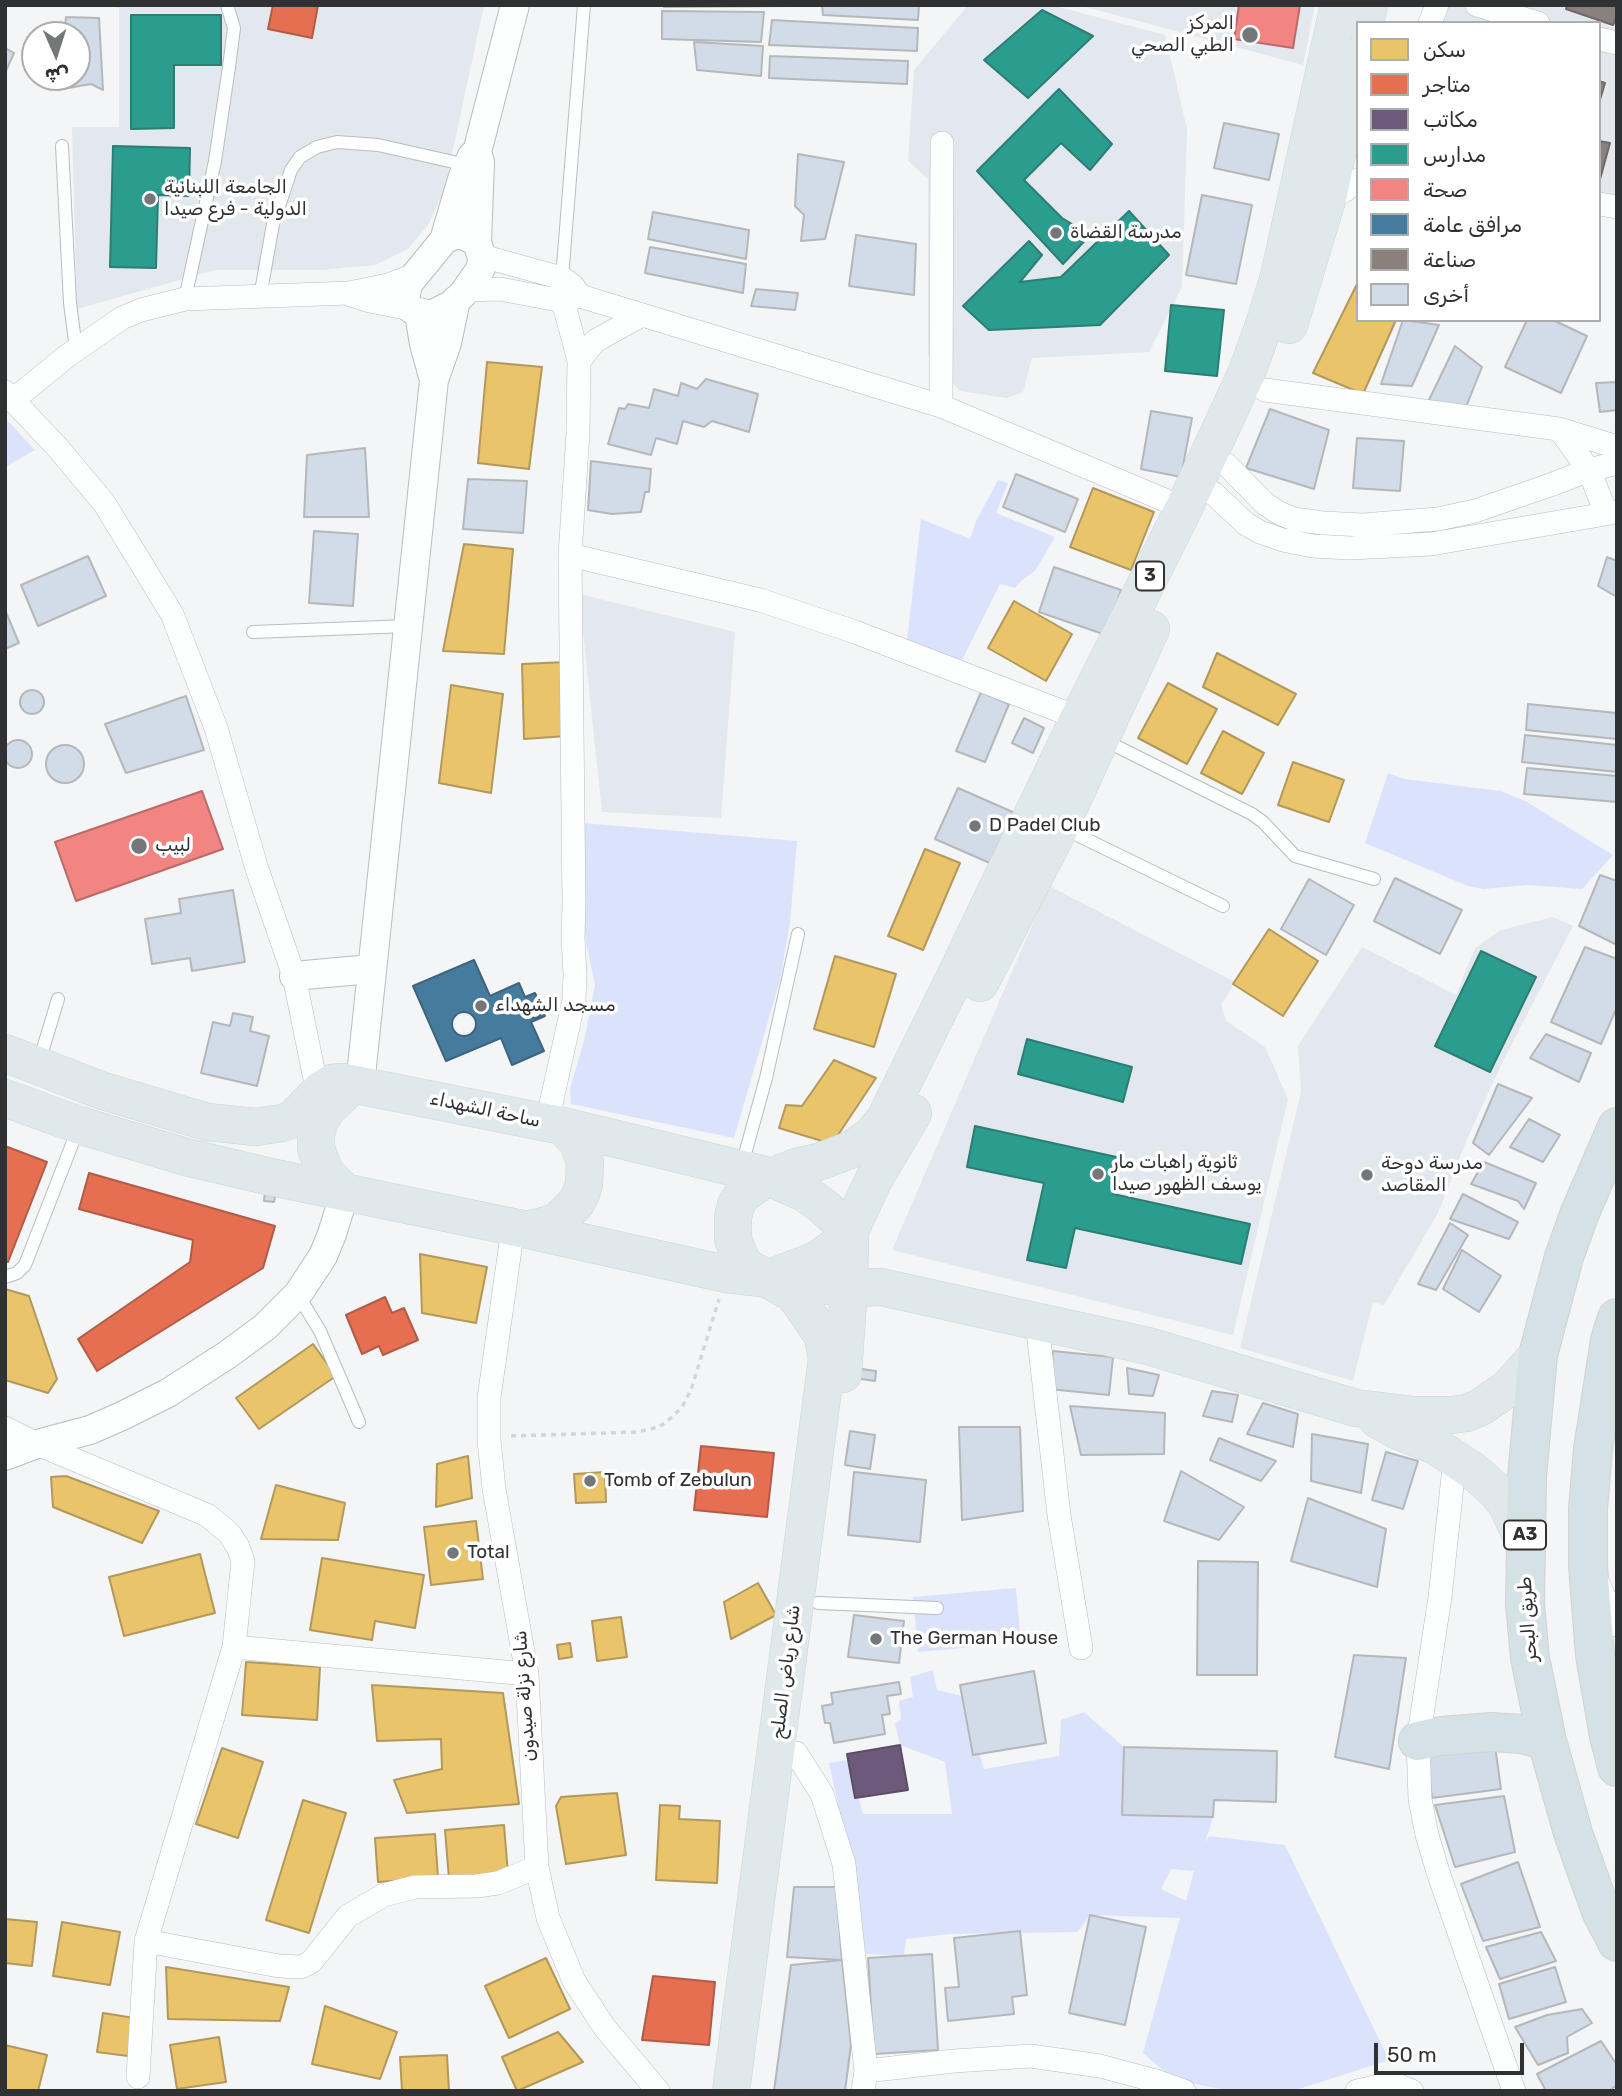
<!DOCTYPE html>
<html>
<head>
<meta charset="utf-8">
<style>
  body { margin:0 }
  #map { position:relative; width:1622px; height:2096px; overflow:hidden; background:#f3f5f7; font-family:Rubik,"Noto Naskh Arabic",sans-serif }
  canvas { display:block }
  .frame { position:absolute; inset:0; border:7px solid #303133; pointer-events:none }
  .legend { position:absolute; left:1356px; top:21px; width:245px; height:301px; box-sizing:border-box; background:#fff; border:2px solid #acadad; margin:0; padding:9px 12px; list-style:none; font-size:21px; color:#303133 }
  .legend li { display:flex; align-items:center; gap:14px; height:35px }
  .legend b { width:35px; border:2px solid #acadad }
  .north { position:absolute; left:21px; top:21px; width:70px; height:70px; box-sizing:border-box; background:#fff; border:2px solid #acadad; border-radius:50%; rotate:177deg; font-size:19px; font-weight:700; line-height:28px; text-align:center; color:#303133 }
  .north::after { content:''; display:block; margin:auto; width:24px; height:32px; background:#747678; clip-path:polygon(50% 0,100% 100%,50% 72%,0 100%) }
  .scale { position:absolute; left:1374px; top:2043px; width:150px; height:32px; box-sizing:border-box; border:4px solid #303133; border-top:0; padding-left:9px; font-size:21px; line-height:24px; white-space:nowrap; color:#303133; -webkit-text-stroke:5px #fff; paint-order:stroke }
</style>
</head>
<body>
<div id="map">
<canvas width="1622" height="2096"></canvas>
<div class="frame"></div>
<ul class="legend">
<li><b style="height:19px;background:#e9c46a"></b>سكن</li>
<li><b style="height:19px;background:#e76f51"></b>متاجر</li>
<li><b style="height:19px;background:#6d597a"></b>مكاتب</li>
<li><b style="height:19px;background:#2a9d8f"></b>مدارس</li>
<li><b style="height:19px;background:#f28482"></b>صحة</li>
<li><b style="height:19px;background:#457b9d"></b>مرافق عامة</li>
<li><b style="height:19px;background:#8a817c"></b>صناعة</li>
<li><b style="height:19px;background:#d1dce8"></b>أخرى</li>
</ul>
<div class="north">ش</div>
<div class="scale">50 m</div>
</div>
<script>
const context = document.querySelector('canvas').getContext('2d');
context.lineJoin = 'round';
function paint(path, color) { context.fillStyle = color; context.fill(path, 'evenodd'); }
const poly = rows => new Path2D(rows.map(r => 'M' + r).join(''));
function strokePath(path, color, width, dash) { context.strokeStyle = color; context.lineWidth = width; context.lineCap = dash ? 'butt' : 'round'; context.setLineDash(dash || []); context.stroke(path); }
function drawText(font, color, halo, rows, align = 'center') {
  context.font = font + ' Rubik,"Noto Naskh Arabic",sans-serif'; context.lineWidth = 7; context.setLineDash([]); context.textBaseline = 'middle'; context.strokeStyle = halo; context.fillStyle = color; for (const [text, x, y, turn = 0] of rows) {
    context.save(); context.translate(x, y); context.rotate((+turn || 0) * Math.PI / 180); context.textAlign = isNaN(turn) ? turn : align; if (halo) context.strokeText(text, 0, 0); context.fillText(text, 0, 0); context.restore();
  }
}
paint(poly([
  [109,5,484,5,444,191,428,225,408,249,375,265,321,270,215,270,77,309,72,127,119,127,119,8],
  [968,5,1051,5,1165,35,1187,129,1182,287,1149,352,1032,358,1023,392,1007,398,960,391,928,355,928,179,908,161,914,70],
  [1078,5,1315,5,1303,65],
  [1444,5,1617,5,1617,196,1599,193,1599,23,1437,23],
  [579,594,735,632,721,818,602,812],
  [1049,886,1235,982,1221,1005,1226,1021,1265,1047,1288,1099,1233,1335,892,1250],
  [1553,917,1573,926,1502,1063,1468,1137,1438,1213,1384,1305,1373,1302,1353,1381,1240,1348,1301,1092,1298,1046,1362,947,1456,995,1475,948,1501,930]
]), '#e2e8ed');
paint(poly([
  [5,418,35,450,5,467],
  [998,480,1008,483,996,513,1055,537,1035,571,1022,580,1015,588,1000,584,960,664,907,641,921,519,970,539,976,521],
  [1388,773,1405,779,1501,791,1527,802,1613,855,1582,889,1527,885,1483,889,1468,886,1365,843],
  [582,823,797,841,790,923,780,980,734,1138,571,1104,570,1088,584,1041,595,985,586,942,582,899],
  [1016,1588,1021,1643,918,1652,913,1597],
  [933,1670,937,1690,962,1696,984,1769,1059,1756,1061,1720,1084,1712,1124,1747,1122,1815,1213,1817,1205,1843,1209,1836,1285,1845,1389,2060,1293,2091,1229,2091,1173,2079,1143,2053,1180,1918,1090,1915,1078,1932,950,1934,906,1939,904,1956,866,1954,855,1883,829,1763,848,1760,863,1814,952,1814,945,1762,900,1745,895,1724,901,1719,899,1701,913,1697,910,1677],
  [1171,1869,1194,1871,1186,1901,1161,1889]
]), '#dae3fb');
const homes = poly([
  [1358,282,1358,320,1396,320,1363,394,1313,373,1358,282],
  [487,362,542,367,529,469,478,463,487,362],
  [1093,488,1154,512,1131,570,1070,547,1093,488],
  [464,544,513,549,504,654,443,651,464,544],
  [1014,601,1072,634,1046,681,988,648,1014,601],
  [1217,653,1296,694,1278,725,1203,687,1217,653],
  [566,662,567,736,524,739,522,664,566,662],
  [1168,683,1217,709,1187,764,1138,738,1168,683],
  [451,685,503,694,491,793,439,783,451,685],
  [1223,731,1264,753,1242,794,1201,773,1223,731],
  [1293,762,1344,780,1329,822,1278,805,1293,762],
  [925,849,960,863,923,950,888,936,925,849],
  [1269,929,1318,961,1283,1016,1233,984,1269,929],
  [835,956,896,974,874,1047,814,1029,835,956],
  [834,1060,876,1078,832,1144,779,1128,786,1105,802,1106,834,1060],
  [420,1254,487,1267,476,1323,422,1313,420,1254],
  [5,1289,29,1296,57,1379,48,1393,5,1380,5,1289],
  [313,1344,336,1376,259,1429,236,1398,313,1344],
  [468,1456,472,1498,436,1507,437,1464,468,1456],
  [605,1472,606,1502,576,1503,574,1474,605,1472],
  [66,1476,159,1511,142,1543,53,1507,51,1477,66,1476],
  [276,1485,345,1503,338,1540,261,1539,276,1485],
  [476,1521,483,1579,431,1585,424,1527,476,1521],
  [200,1554,215,1613,124,1636,109,1577,200,1554],
  [322,1558,424,1575,415,1628,375,1621,372,1640,310,1630,322,1558],
  [758,1583,776,1615,731,1639,724,1602,758,1583],
  [621,1617,627,1657,597,1661,592,1621,621,1617],
  [570,1643,572,1657,559,1659,557,1645,570,1643],
  [246,1662,320,1667,317,1720,242,1715,246,1662],
  [372,1685,503,1693,519,1804,407,1813,394,1780,442,1769,441,1739,377,1741,372,1685],
  [222,1748,263,1762,238,1838,196,1824,222,1748],
  [617,1793,626,1855,566,1864,556,1806,561,1797,617,1793],
  [303,1800,346,1813,309,1933,266,1920,303,1800],
  [660,1805,680,1806,679,1819,720,1821,717,1883,656,1880,660,1805],
  [504,1825,508,1874,449,1879,445,1830,504,1825],
  [435,1834,438,1878,378,1882,375,1838,435,1834],
  [5,1919,37,1922,32,1966,5,1963,5,1919],
  [62,1922,120,1932,110,1985,53,1976,62,1922],
  [546,1958,570,2009,509,2038,485,1986,546,1958],
  [166,1967,289,1987,280,2021,168,2019,166,1967],
  [325,2006,397,2032,380,2079,312,2064,325,2006],
  [103,2013,134,2018,128,2056,97,2052,103,2013],
  [558,2032,583,2062,517,2091,502,2057,558,2032],
  [219,2037,226,2082,177,2089,170,2045,219,2037],
  [5,2045,47,2055,38,2091,5,2091,5,2045],
  [447,2055,449,2091,402,2091,400,2057,447,2055]
]);
paint(homes, '#e9c46a');
strokePath(homes, '#b2985a', 2);
const shops = poly([
  [273,5,318,5,312,38,268,29,273,5],
  [5,1146,47,1162,8,1262,5,1261,5,1146],
  [89,1173,275,1226,263,1268,97,1371,78,1339,190,1262,193,1240,79,1209,89,1173],
  [385,1297,392,1313,404,1308,418,1340,383,1355,379,1346,362,1354,346,1315,385,1297],
  [701,1446,774,1453,767,1517,694,1510,701,1446],
  [653,1976,715,1982,709,2045,642,2040,653,1976]
]);
paint(shops, '#e76f51');
strokePath(shops, '#b05c48', 2);
const offices = poly([
  [900,1745,908,1790,855,1798,847,1754,900,1745]
]);
paint(offices, '#6d597a');
strokePath(offices, '#5b4d65', 2);
const schools = poly([
  [1042,10,1093,36,1028,98,984,60,1042,10],
  [131,15,221,15,221,65,174,65,174,128,131,129,131,15],
  [1059,89,1112,144,1090,170,1061,143,1024,180,1062,218,1090,235,1063,264,977,171,1059,89],
  [113,146,190,148,189,196,158,195,156,268,110,267,113,146],
  [1129,211,1169,255,1100,325,989,330,963,306,1029,241,1042,255,1020,282,1061,277,1129,211],
  [1171,305,1224,310,1217,376,1165,371,1171,305],
  [1481,951,1536,977,1490,1072,1435,1046,1481,951],
  [1027,1039,1132,1067,1123,1102,1018,1074,1027,1039],
  [975,1126,1121,1158,1113,1194,1250,1224,1241,1264,1075,1228,1066,1268,1027,1260,1044,1183,967,1167,975,1126]
]);
paint(schools, '#2a9d8f');
strokePath(schools, '#2c7d73', 2);
const health = poly([
  [1239,5,1300,5,1293,48,1234,39,1239,5],
  [202,791,223,849,76,901,55,842,202,791]
]);
paint(health, '#f28482');
strokePath(health, '#b86b6a', 2);
const public = poly([
  [474,960,490,996,519,983,525,997,535,993,545,1016,531,1022,544,1051,512,1065,501,1038,446,1061,413,986,474,960],
  '529 1012a6 6 0 1 1 12 0a6 6 0 1 1-12 0Z',
  '452 1024a12 12 0 1 1 24 0a12 12 0 1 1-24 0Z'
]);
paint(public, '#457b9d');
strokePath(public, '#3f657d', 2);
const industry = poly([
  [1567,5,1617,5,1617,16,1613,25,1566,9,1567,5],
  [1599,81,1605,83,1599,103,1599,81],
  [1599,141,1610,143,1599,183,1599,141]
]);
paint(industry, '#8a817c');
strokePath(industry, '#6f6966', 2);
const building = poly([
  [664,5,795,5,795,6,664,7,664,5],
  [822,5,919,5,918,20,823,15,822,5],
  [662,11,764,12,761,42,662,39,662,11],
  [66,17,99,18,103,90,91,84,57,90,59,77,77,77,77,35,64,35,66,17],
  [772,20,918,28,917,51,769,45,772,20],
  [694,42,763,46,761,76,697,70,694,42],
  [5,48,14,53,5,73,5,48],
  [770,56,908,61,907,84,769,78,770,56],
  [1224,123,1279,134,1269,180,1214,168,1224,123],
  [798,154,844,162,825,239,801,241,804,215,795,206,798,154],
  [1202,195,1252,205,1236,284,1186,275,1202,195],
  [653,212,749,230,746,259,648,239,653,212],
  [856,235,916,244,914,295,849,286,856,235],
  [650,247,746,264,743,293,645,273,650,247],
  [756,289,798,293,795,310,751,306,756,289],
  [1403,320,1439,325,1412,386,1381,384,1403,320],
  [1527,320,1553,320,1587,336,1561,393,1505,367,1527,320],
  [1455,346,1482,367,1464,412,1428,402,1455,346],
  [706,379,758,394,749,432,712,421,704,427,683,421,677,444,656,438,651,455,608,444,619,408,625,409,628,404,649,408,654,389,678,396,681,383,697,389,706,379],
  [1617,382,1617,410,1600,412,1596,383,1617,382],
  [1270,409,1329,430,1314,489,1246,468,1270,409],
  [1151,411,1192,418,1181,477,1141,469,1151,411],
  [1357,438,1404,441,1400,491,1353,488,1357,438],
  [365,448,369,517,304,517,307,455,365,448],
  [591,461,651,469,649,492,645,492,641,512,612,514,588,510,591,461],
  [1016,474,1078,499,1065,532,1003,507,1016,474],
  [468,479,527,481,523,533,463,529,468,479],
  [314,531,358,534,353,606,309,603,314,531],
  [88,556,106,596,38,626,21,585,88,556],
  [1607,557,1617,561,1617,597,1598,586,1607,557],
  [1054,567,1121,590,1106,635,1039,612,1054,567],
  [5,610,19,643,5,649,5,610],
  '20 702a12 12 0 1 1 24 0a12 12 0 1 1-24 0Z',
  [981,692,1009,704,985,762,956,751,981,692],
  [186,696,204,750,126,773,105,724,186,696],
  [1528,704,1617,713,1617,739,1526,730,1528,704],
  [1024,718,1044,728,1033,753,1012,743,1024,718],
  [1525,735,1617,745,1617,772,1522,762,1525,735],
  '4 754a14 14 0 1 1 28 0a14 14 0 1 1-28 0Z',
  '46 764a19 19 0 1 1 38 0a19 19 0 1 1-38 0Z',
  [1527,768,1617,776,1617,802,1524,794,1527,768],
  [958,788,1015,813,992,864,935,839,958,788],
  [1600,875,1617,881,1617,945,1579,926,1600,875],
  [1395,878,1462,910,1440,954,1374,921,1395,878],
  [1309,879,1354,905,1326,955,1281,929,1309,879],
  [233,890,245,962,192,971,190,958,152,964,145,919,181,913,179,899,233,890],
  [1585,947,1617,959,1617,1007,1601,1044,1551,1022,1585,947],
  [233,1013,253,1017,250,1031,269,1036,257,1086,201,1073,213,1022,230,1026,233,1013],
  [1546,1034,1591,1053,1579,1082,1530,1058,1546,1034],
  [1498,1084,1532,1098,1489,1155,1473,1143,1498,1084],
  [1529,1119,1560,1135,1543,1162,1510,1147,1529,1119],
  [1484,1162,1536,1183,1524,1209,1518,1201,1471,1184,1484,1162],
  [265,1190,276,1192,274,1202,264,1201,265,1190],
  [1463,1194,1518,1222,1509,1239,1450,1219,1463,1194],
  [1450,1223,1468,1235,1436,1290,1418,1284,1450,1223],
  [1462,1250,1501,1276,1479,1312,1443,1289,1462,1250],
  [1053,1351,1113,1357,1109,1395,1049,1389,1053,1351],
  [855,1368,876,1371,875,1381,854,1378,855,1368],
  [1127,1368,1159,1375,1153,1396,1129,1394,1127,1368],
  [1212,1391,1238,1395,1232,1422,1203,1416,1212,1391],
  [1263,1403,1298,1414,1293,1447,1247,1434,1263,1403],
  [1070,1406,1165,1413,1164,1454,1081,1455,1070,1406],
  [959,1427,1020,1427,1023,1511,962,1520,959,1427],
  [850,1431,875,1435,870,1469,845,1465,850,1431],
  [1312,1434,1368,1444,1361,1493,1311,1481,1312,1434],
  [1219,1438,1276,1461,1261,1481,1210,1460,1219,1438],
  [1386,1452,1418,1461,1403,1509,1372,1500,1386,1452],
  [1181,1471,1244,1507,1219,1540,1164,1521,1181,1471],
  [854,1472,926,1480,920,1542,848,1535,854,1472],
  [1308,1498,1386,1529,1377,1587,1291,1561,1308,1498],
  [1198,1561,1258,1562,1257,1675,1197,1675,1198,1561],
  [854,1615,904,1621,899,1663,848,1657,854,1615],
  [1354,1655,1406,1658,1389,1769,1335,1757,1354,1655],
  [1034,1671,1046,1743,973,1755,960,1685,1034,1671],
  [899,1682,901,1694,887,1696,890,1714,882,1715,885,1734,834,1743,830,1723,825,1723,822,1706,833,1704,831,1693,899,1682],
  [1495,1746,1501,1789,1432,1798,1426,1751,1495,1746],
  [1124,1747,1277,1751,1276,1802,1214,1800,1213,1817,1122,1815,1124,1747],
  [1504,1796,1515,1852,1455,1867,1435,1805,1504,1796],
  [1518,1862,1540,1927,1483,1941,1461,1884,1518,1862],
  [794,1887,836,1887,842,1960,787,1957,794,1887],
  [1090,1915,1146,1927,1125,2025,1069,2013,1090,1915],
  [1020,1931,1027,1995,1012,1997,1014,2014,948,2021,945,1988,959,1987,954,1938,1020,1931],
  [1541,1932,1556,1961,1500,1979,1486,1947,1541,1932],
  [932,1954,938,2050,874,2054,868,1958,932,1954],
  [842,1960,851,2045,845,2091,774,2091,791,1965,842,1960],
  [1555,1967,1566,2002,1509,2019,1499,1984,1555,1967],
  [1582,2009,1592,2023,1567,2037,1568,2053,1538,2065,1515,2027,1547,2015,1582,2009],
  [1601,2041,1617,2065,1617,2085,1609,2091,1546,2091,1537,2074,1601,2041]
]);
paint(building, '#d1dce8');
strokePath(building, '#b5b7b9', 2);
const service = poly([
  [62,146,70,303,76,349],
  [562,278,584,5],
  [260,297,273,224,291,170,300,157,317,147,337,142,378,145,467,165],
  [185,299,215,161,229,67,234,28,227,5],
  [253,632,408,626],
  [1104,740,1252,814,1263,822,1295,856,1374,879],
  [1063,828,1223,906],
  [39,1062,58,999],
  [742,1165,766,1078,798,934],
  [5,1277,17,1273,25,1265,78,1129],
  [298,1295,320,1331,359,1422],
  [818,1603,937,1608]
]);
const minor = poly([
  [1477,5,1538,23],
  [1430,23,1437,5],
  [1599,39,1617,43],
  [1322,200,1327,200,1344,191,1358,180],
  [1599,204,1617,207],
  [482,256,562,278,573,286,580,296],
  [466,290,500,289,563,301,580,296,941,406,1184,508],
  [351,295,370,301,410,309],
  [579,361,595,341,642,315],
  [1265,390,1559,429,1617,447],
  [5,392,58,448,104,503,172,614,216,728,257,869,294,976,316,1084,324,1103],
  [13,400,67,356,122,318,141,310,185,299,349,293,388,285,415,275],
  [941,406,942,143],
  [1559,429,1589,470,1606,513],
  [1227,465,1264,503,1279,513,1294,519,1323,523,1363,525,1438,519,1475,511,1553,484,1589,470,1617,463],
  [1213,493,1246,524,1260,532,1283,540,1313,546,1350,548,1431,544,1617,512],
  [570,555,760,600,855,632,1079,718],
  [547,1122,574,1000,575,974,573,938,574,903,570,555,578,433,579,361,563,301],
  [513,1228,489,1398,489,1440,494,1489,527,1674,537,1867,548,1918,574,1981,605,2028,658,2091],
  [1037,1323,1059,1515,1081,1648],
  [5,1428,37,1444,207,1515,229,1533,238,1547,243,1561,234,1647,146,1941],
  [1455,1458,1440,1597,1418,1741,1420,1799,1427,1835,1438,1872,1514,2091],
  [1598,1583,1617,1625],
  [234,1647,527,1674],
  [796,1753,822,1794,844,1864,866,2071,863,2091],
  [866,2071,954,2061,1031,2056,1100,2066,1156,2081,1184,2091],
  [138,2077,146,1941,279,1966,301,1967,311,1962,348,1916,384,1895,415,1887,477,1886,498,1883,537,1867],
  [1357,2091,1393,2083,1412,2091]
]);
const tertiary = poly([
  [454,235,463,235,477,242,482,258,481,268,463,294,451,305,431,315,414,311,409,307,405,299,408,284,444,240,454,235],
  [444,240,463,176,472,156,477,152,515,5],
  [477,242,480,162,477,152],
  [419,314,424,344,434,380],
  [294,976,371,969],
  [360,1085,434,380,447,343,456,300],
  [5,1456,37,1444,90,1430,122,1416,168,1393,227,1355,265,1327,298,1294,323,1256,332,1234,345,1192]
]);
const primary = poly([
  [1365,23,1369,5],
  [1289,325,1327,200,1358,56],
  [980,983,1060,827,1151,629],
  [5,1053,100,1090,207,1122,256,1127,282,1123,293,1119,322,1089,332,1083,342,1082,563,1126,761,1174,805,1193,824,1207,850,1231,835,1247,817,1260,775,1276],
  [344,1093,327,1109,320,1121,316,1134,316,1148,325,1173,345,1192],
  [5,1098,79,1125,186,1157,271,1177,528,1230,726,1274,849,1288,881,1287,1148,1346,1356,1408,1414,1415,1452,1415,1466,1413,1479,1408,1507,1389,1538,1355],
  [528,1230,551,1224,560,1219,576,1203,581,1194,584,1184,585,1162,578,1142,563,1126],
  [843,1374,849,1288,850,1231,873,1181,913,1113],
  [1378,1420,1396,1430,1434,1445,1472,1470,1496,1491,1506,1503,1525,1544],
  [731,2091,827,1359,823,1336,799,1301,792,1293,743,1265,733,1239,733,1217,736,1205,742,1195,760,1182,796,1167,818,1162,850,1150,870,1137,885,1119,952,983,1079,718,1184,508,1247,372,1265,322,1279,276,1339,5]
]);
const trunk = poly([
  [1617,1127,1579,1215,1564,1257,1538,1355,1527,1477,1525,1604,1530,1658,1547,1741,1573,1833,1601,1911,1617,1942],
  [1617,1318,1610,1340,1593,1449,1588,1509,1588,1566,1595,1655,1609,1736,1617,1767],
  [1418,1741,1441,1736,1491,1732,1522,1734,1547,1741]
]);
strokePath(service, '#babcbd', 14);
strokePath(minor, '#babcbd', 24);
strokePath(tertiary, '#babcbd', 30);
strokePath(primary, '#d2d2d3', 38);
strokePath(trunk, '#d2d2d3', 40);
strokePath(poly([
  [511,1436,637,1432,659,1427,672,1417,682,1407,691,1390,719,1299]
]), '#d4d5d5', 3.5, [5, 5]);
strokePath(service, '#fdfefe', 12);
strokePath(minor, '#fdfefe', 23);
strokePath(tertiary, '#fdfefe', 28);
strokePath(primary, '#dfe9eb', 37);
strokePath(trunk, '#d4e2e5', 38);
for (const [x, y, r, color] of [
  [1250,35,9,"#747678"],
  [150,199,7,"#747678"],
  [1056,233,7,"#747678"],
  [975,826,7,"#747678"],
  [139,846,9,"#747678"],
  [481,1006,7,"#747678"],
  [1098,1174,7,"#747678"],
  [1367,1175,7,"#747678"],
  [590,1481,7,"#747678"],
  [453,1553,7,"#747678"],
  [876,1639,7,"#747678"]
]) { const dot = new Path2D(); dot.arc(x, y, r, 0, 2 * Math.PI); context.fillStyle = color; context.fill(dot); strokePath(dot, '#fff', 2.5); }
for (const [x, y, w] of [
  [1150,576,28],
  [1525,1535,42]
]) { const box = new Path2D(); box.roundRect(x - w / 2, y - 14.5, w, 29, 5); context.fillStyle = '#fff'; context.fill(box); strokePath(box, '#303133', 2); }
drawText('bold 18px', '#303133', null, [
  ["3",1150,576],
  ["A3",1525,1535]
]);
drawText('19px', '#303133', '#fff', [
  ["المركز",1234,24,"right"],
  ["الطبي الصحي",1234,46,"right"],
  ["الجامعة اللبنانية",164,188],
  ["الدولية - فرع صيدا",164,210],
  ["مدرسة القضاة",1070,233],
  ["D Padel Club",989,826],
  ["لبيب",155,846],
  ["مسجد الشهداء",495,1006],
  ["ثانوية راهبات مار",1112,1163],
  ["يوسف الظهور صيدا",1112,1185],
  ["مدرسة دوحة",1381,1164],
  ["المقاصد",1381,1186],
  ["Tomb of Zebulun",604,1481],
  ["Total",467,1553],
  ["The German House",890,1639]
], 'left');
drawText('19px', '#303133', '#fff', [
  ["ساحة الشهداء",485,1110,12],
  ["طريق البحر",1528,1619,-94],
  ["شارع رياض الصلح",786,1672,-83],
  ["شارع نزلة صيدون",525,1696,-94]
]);
</script>
</body>
</html>
